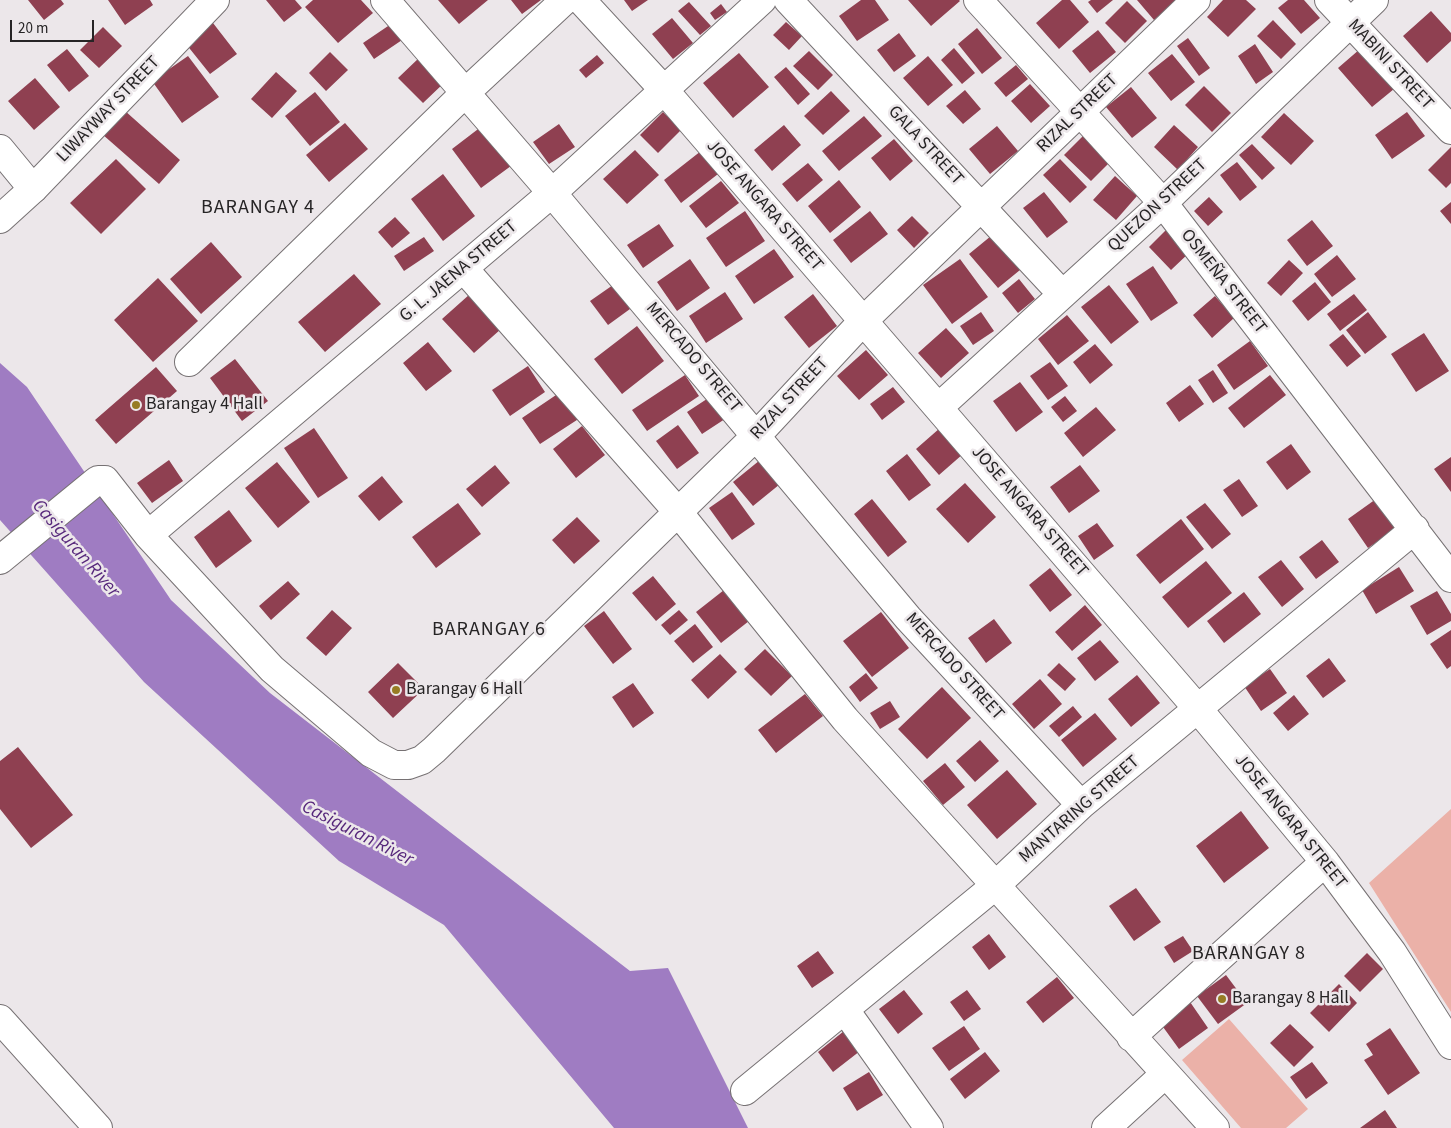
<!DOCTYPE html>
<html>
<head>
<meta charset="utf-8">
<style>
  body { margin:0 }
  #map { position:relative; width:1451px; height:1128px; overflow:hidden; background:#ece7ea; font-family:"Source Sans 3",sans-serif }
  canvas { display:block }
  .scale { position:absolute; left:10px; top:20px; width:84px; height:22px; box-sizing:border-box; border:2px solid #262425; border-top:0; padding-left:6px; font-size:15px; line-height:18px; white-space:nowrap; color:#262425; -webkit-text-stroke:4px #ece7ea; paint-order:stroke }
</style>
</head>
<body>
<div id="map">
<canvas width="1451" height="1128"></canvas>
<div class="scale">20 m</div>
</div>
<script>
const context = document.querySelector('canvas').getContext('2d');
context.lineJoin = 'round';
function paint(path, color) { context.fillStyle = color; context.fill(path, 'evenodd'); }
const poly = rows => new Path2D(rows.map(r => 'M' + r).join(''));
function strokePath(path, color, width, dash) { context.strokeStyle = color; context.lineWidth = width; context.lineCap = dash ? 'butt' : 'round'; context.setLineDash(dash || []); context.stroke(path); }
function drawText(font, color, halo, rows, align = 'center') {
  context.font = font + ' "Source Sans 3",sans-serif'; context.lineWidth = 5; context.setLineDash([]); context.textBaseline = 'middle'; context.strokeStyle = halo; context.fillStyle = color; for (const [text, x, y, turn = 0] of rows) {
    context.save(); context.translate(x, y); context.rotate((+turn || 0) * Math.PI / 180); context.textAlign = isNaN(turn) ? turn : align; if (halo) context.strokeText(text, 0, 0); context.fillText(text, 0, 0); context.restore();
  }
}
paint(poly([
  [1451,809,1451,1012,1369,883],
  [1229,1019,1308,1109,1286,1128,1241,1128,1182,1060]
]), '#ebb1a8');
paint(poly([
  [0,363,27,387,171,600,270,693,630,971,668,968,748,1128,614,1128,444,925,339,861,144,682,0,520]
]), '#9f7cc2');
paint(poly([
  [28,0,61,0,64,4,44,20],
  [108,0,150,0,153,5,125,25],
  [266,0,295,0,302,8,284,22],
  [313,0,361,0,373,13,338,43,305,7],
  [438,0,488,0,459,24],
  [511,0,541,0,522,14],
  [624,0,648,0,632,11],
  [861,0,875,0,889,20,857,41,839,16],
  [908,0,959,0,960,1,931,26],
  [1062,0,1070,0,1089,22,1059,49,1036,23],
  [1091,0,1113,0,1097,13,1088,2],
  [1137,0,1178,0,1154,20],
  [1223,0,1246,0,1256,9,1228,37,1207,17],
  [1288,0,1304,0,1320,18,1301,34,1278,8],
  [1127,1,1147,21,1125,43,1105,23],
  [689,2,711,26,700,35,678,11],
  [721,4,727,12,715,20,710,13],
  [1431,11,1451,33,1451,41,1427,63,1403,36],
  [672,18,693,43,673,59,652,34],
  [1273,20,1296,44,1281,59,1257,36],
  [394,22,405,38,374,59,363,43],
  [786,22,802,36,789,50,773,35],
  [213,23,237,54,210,74,186,44],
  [103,27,122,46,99,68,80,50],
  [977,28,1002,58,982,74,958,44],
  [1098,30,1116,52,1090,73,1072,51],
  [899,33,916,56,894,72,877,50],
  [1188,38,1210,68,1199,76,1177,46],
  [1255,44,1273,72,1256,84,1238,56],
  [954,48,975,73,962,84,941,60],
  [67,49,89,76,69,92,47,65],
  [1360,49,1394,89,1372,107,1338,68],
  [809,51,833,75,818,90,793,66],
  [330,52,348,70,326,91,309,73],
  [739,53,769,87,733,118,703,83],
  [1172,54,1195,82,1171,101,1148,73],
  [597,55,604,63,586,78,579,70],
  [188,56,219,97,182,123,152,81],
  [928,56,953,85,928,106,903,78],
  [420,57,445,82,423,103,398,78],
  [1016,65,1028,79,1006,97,994,83],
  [786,67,810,94,798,105,774,77],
  [276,72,297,91,272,118,251,99],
  [35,78,60,107,34,130,8,101],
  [1030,84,1050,106,1031,123,1011,101],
  [1204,86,1231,113,1212,132,1185,105],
  [1131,87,1157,118,1132,138,1106,107],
  [965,90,981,109,963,124,946,106],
  [831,91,850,111,823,135,804,116],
  [315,92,340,122,310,146,285,116],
  [124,110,180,160,159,184,102,134],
  [663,112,681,130,658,153,640,135],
  [1407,112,1425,136,1392,159,1375,135],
  [1284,113,1314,141,1291,165,1261,137],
  [864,116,882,136,839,171,822,151],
  [345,123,368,149,329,182,306,155],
  [486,123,515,163,481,188,452,149],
  [559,124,575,147,549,164,533,142],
  [784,125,801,145,772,171,754,150],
  [1174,125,1198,147,1178,170,1154,147],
  [997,126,1018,151,990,174,969,149],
  [1083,136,1110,162,1091,181,1064,155],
  [894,139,913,161,890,181,871,158],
  [1252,144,1275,168,1262,180,1239,155],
  [1451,147,1451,183,1446,188,1428,170],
  [635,150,659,175,627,204,603,179],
  [701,151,718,174,681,203,664,180],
  [116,159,146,189,101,234,70,203],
  [1060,159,1087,187,1070,203,1043,175],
  [1237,162,1257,187,1240,201,1220,175],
  [808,163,823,180,797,202,782,184],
  [443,174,475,216,443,241,411,199],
  [1115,176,1137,196,1116,220,1093,200],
  [839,180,861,207,830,233,808,206],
  [721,181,739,203,706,228,689,206],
  [1044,192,1068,222,1047,238,1023,208],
  [1209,197,1223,212,1208,226,1194,211],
  [1451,202,1451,224,1440,211],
  [745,211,765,241,726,267,706,238],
  [870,211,888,234,851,263,833,240],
  [912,216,929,233,914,248,897,230],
  [395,217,410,233,392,248,378,232],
  [1312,220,1333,246,1307,266,1287,240],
  [659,224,674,246,643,268,627,245],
  [1167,229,1190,252,1171,270,1149,247],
  [991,236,1020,270,998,288,969,254],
  [424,237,434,251,404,271,394,256],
  [211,242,242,277,201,314,170,279],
  [774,249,794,277,754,304,735,276],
  [1337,255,1356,279,1332,297,1314,274],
  [690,259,710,288,677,311,657,282],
  [960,259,988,297,952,324,923,285],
  [1289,260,1303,273,1281,296,1267,283],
  [1153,266,1178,303,1151,321,1126,284],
  [354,274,381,304,325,352,298,322],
  [158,278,198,321,153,362,114,320],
  [1019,279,1035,299,1018,313,1002,293],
  [1315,282,1331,302,1308,321,1292,301],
  [613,285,630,309,608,325,590,301],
  [1109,285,1139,322,1111,344,1081,307],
  [725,292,743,319,706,343,689,316],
  [470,294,501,329,474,353,442,319],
  [813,294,837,326,809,348,784,317],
  [1354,294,1367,310,1340,331,1327,314],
  [1215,296,1234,318,1212,338,1193,315],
  [981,312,994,331,973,345,960,326],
  [1368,312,1387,337,1365,354,1346,330],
  [1067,315,1089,341,1058,365,1038,339],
  [637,326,664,361,622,394,594,359],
  [946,328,969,353,941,378,918,353],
  [1424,333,1449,371,1416,392,1391,354],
  [1343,334,1361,356,1347,367,1329,345],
  [1250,341,1268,366,1234,390,1217,365],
  [428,342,452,371,426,391,403,363],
  [1095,344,1113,365,1090,384,1073,362],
  [866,350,888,375,859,400,837,376],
  [235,359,268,401,242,421,210,378],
  [1050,362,1068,386,1048,400,1030,376],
  [528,366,545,392,510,416,492,390],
  [156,367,177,391,116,444,95,420],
  [1213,370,1228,393,1213,403,1198,380],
  [685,375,699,396,647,431,632,410],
  [1270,375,1286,395,1244,428,1228,408],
  [1020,382,1043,412,1016,432,993,401],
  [1190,385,1204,404,1179,422,1166,403],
  [893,387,905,402,882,420,870,404],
  [562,391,580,418,540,444,522,418],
  [713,395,728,417,702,434,687,412],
  [1065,396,1077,411,1063,422,1051,407],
  [1096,407,1116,430,1083,457,1064,433],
  [678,425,699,453,677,469,656,441],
  [582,426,605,455,576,478,553,449],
  [314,428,348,478,318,498,284,448],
  [940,428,963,454,939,475,916,449],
  [1291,444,1311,472,1287,490,1266,462],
  [907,454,931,485,909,501,886,471],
  [765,456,785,480,753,506,733,482],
  [1451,457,1451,492,1434,469],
  [169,460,183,481,152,503,137,483],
  [277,462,310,502,278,528,245,488],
  [495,465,510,483,482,507,466,489],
  [1080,465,1100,491,1069,513,1050,487],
  [382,476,403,502,379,521,358,496],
  [1239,479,1258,506,1242,517,1223,490],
  [965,483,996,517,968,543,936,509],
  [732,492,755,524,732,540,709,508],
  [872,499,907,542,888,557,854,514],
  [1376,499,1397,528,1368,548,1348,519],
  [458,503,481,534,436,568,412,537],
  [1205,503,1231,534,1212,549,1186,517],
  [229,510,252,541,216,568,194,537],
  [577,517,600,541,574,564,552,540],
  [1181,519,1204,549,1160,584,1136,555],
  [1097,523,1114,546,1094,560,1078,536],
  [1322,540,1339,562,1316,579,1299,557],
  [1281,560,1304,589,1282,607,1258,577],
  [1206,561,1232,593,1188,628,1162,597],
  [1399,567,1414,591,1376,614,1362,590],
  [1050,568,1072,595,1050,612,1029,585],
  [653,576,676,604,656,621,632,593],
  [288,581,300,594,271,620,259,606],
  [724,590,749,621,721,643,696,612],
  [1437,591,1451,614,1451,621,1427,635,1410,606],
  [1244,592,1261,614,1224,643,1207,621],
  [1085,605,1102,625,1072,651,1055,632],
  [332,610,352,628,326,656,306,638],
  [679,610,688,620,670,635,661,625],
  [604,611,632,649,613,664,584,626],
  [881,612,909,648,872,677,843,641],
  [994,619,1012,643,986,663,968,638],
  [695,624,713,647,693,663,674,641],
  [1451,630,1451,666,1447,669,1430,644],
  [1100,640,1119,662,1095,681,1077,658],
  [765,649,792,676,771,696,744,669],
  [720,654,737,672,708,699,691,680],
  [1329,658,1346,681,1323,698,1306,676],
  [398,663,424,689,393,718,368,692],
  [1059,663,1076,679,1065,691,1047,675],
  [1270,669,1287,693,1261,711,1244,686],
  [866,673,878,688,860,702,849,687],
  [1137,675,1160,703,1131,727,1108,699],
  [1040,679,1062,704,1034,729,1012,704],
  [633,683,654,713,633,728,612,697],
  [942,687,971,718,927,759,898,729],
  [805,694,823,716,776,753,758,730],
  [1294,695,1309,714,1288,731,1273,713],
  [890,701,900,717,880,729,870,713],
  [1073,706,1082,717,1059,737,1049,726],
  [1095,713,1117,739,1083,767,1061,740],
  [980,740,999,761,975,782,956,761],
  [18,747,73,815,31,848,0,809,0,761],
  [945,763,965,787,943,805,923,781],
  [1007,770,1037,804,997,839,967,805],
  [1241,811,1269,848,1224,883,1196,846],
  [1136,888,1161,922,1134,941,1109,906],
  [989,934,1006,957,989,970,972,947],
  [1183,936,1193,951,1174,963,1164,947],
  [818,951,834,973,812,988,797,966],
  [1367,953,1383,969,1360,992,1344,976],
  [1226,975,1247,1003,1218,1024,1197,996],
  [1057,977,1074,998,1043,1023,1026,1002],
  [1339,984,1357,1003,1329,1032,1310,1013],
  [904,990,923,1014,898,1034,879,1009],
  [967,990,981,1009,964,1021,950,1002],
  [1188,999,1208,1028,1179,1049,1158,1020],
  [1290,1024,1314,1047,1294,1067,1270,1043],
  [964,1026,980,1049,949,1071,932,1048],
  [1390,1028,1420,1073,1388,1095,1364,1060,1373,1055,1366,1044],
  [844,1031,860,1051,833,1072,818,1052],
  [985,1052,1000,1071,965,1099,950,1079],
  [1312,1062,1328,1083,1306,1099,1290,1077],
  [869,1072,883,1095,857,1111,843,1088],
  [1385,1110,1397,1128,1360,1128]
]), '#8f4051');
const minor = poly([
  [385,0,552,193,908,618,1081,805],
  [581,0,664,90,1198,709,1325,862,1392,952,1451,1045],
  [788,0,1062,294],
  [978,0,1163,203,1451,578],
  [1329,0,1451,130],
  [0,149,33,189],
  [464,269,678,512,845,719,1215,1128],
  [189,362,465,93,565,0],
  [939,407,1163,203,1374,0],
  [148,535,552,193,762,0],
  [0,560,94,483,98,480,105,480,148,535,272,669,371,753,394,765,408,765,422,760,434,750,757,435,863,321,1196,0],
  [845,1010,929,1128],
  [0,1019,98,1128],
  [1131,1037,1325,862],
  [745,1091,996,885,1081,805,1415,529],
  [1106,1128,1165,1074]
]);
const secondary = poly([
  [0,219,33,189,215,0]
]);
strokePath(minor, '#767173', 30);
strokePath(secondary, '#767173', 30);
strokePath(minor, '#fff', 28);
strokePath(secondary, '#fff', 28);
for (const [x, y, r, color] of [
  [136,405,5,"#977c24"],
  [396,690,5,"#977c24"],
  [1222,999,5,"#977c24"]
]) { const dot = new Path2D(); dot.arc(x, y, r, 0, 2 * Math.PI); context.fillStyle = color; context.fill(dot); strokePath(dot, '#ece7ea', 2); }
drawText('18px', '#262425', '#ece7ea', [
  ["MABINI STREET",1390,65,47],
  ["LIWAYWAY STREET",109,110,-46],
  ["RIZAL STREET",1078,114,-44],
  ["GALA STREET",925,146,47],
  ["JOSE ANGARA STREET",764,206,49],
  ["QUEZON STREET",1158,206,-43],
  ["G. L. JAENA STREET",459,272,-40],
  ["OSMEÑA STREET",1223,282,52],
  ["MERCADO STREET",693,358,50],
  ["RIZAL STREET",790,399,-47],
  ["JOSE ANGARA STREET",1029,512,49],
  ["MERCADO STREET",954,667,48],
  ["MANTARING STREET",1080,810,-41],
  ["JOSE ANGARA STREET",1290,822,51]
]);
drawText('18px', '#262425', '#ece7ea', [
  ["Barangay 4 Hall",146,405],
  ["Barangay 6 Hall",406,690],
  ["Barangay 8 Hall",1232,999]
], 'left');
drawText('italic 19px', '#56277b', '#ece7ea', [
  ["Casiguran River",75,549,49],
  ["Casiguran River",357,834,27]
]);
context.letterSpacing = '1px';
drawText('20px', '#262425', '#ece7ea', [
  ["BARANGAY 4",258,209],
  ["BARANGAY 6",489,631],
  ["BARANGAY 8",1249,955]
]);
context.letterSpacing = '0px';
</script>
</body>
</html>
